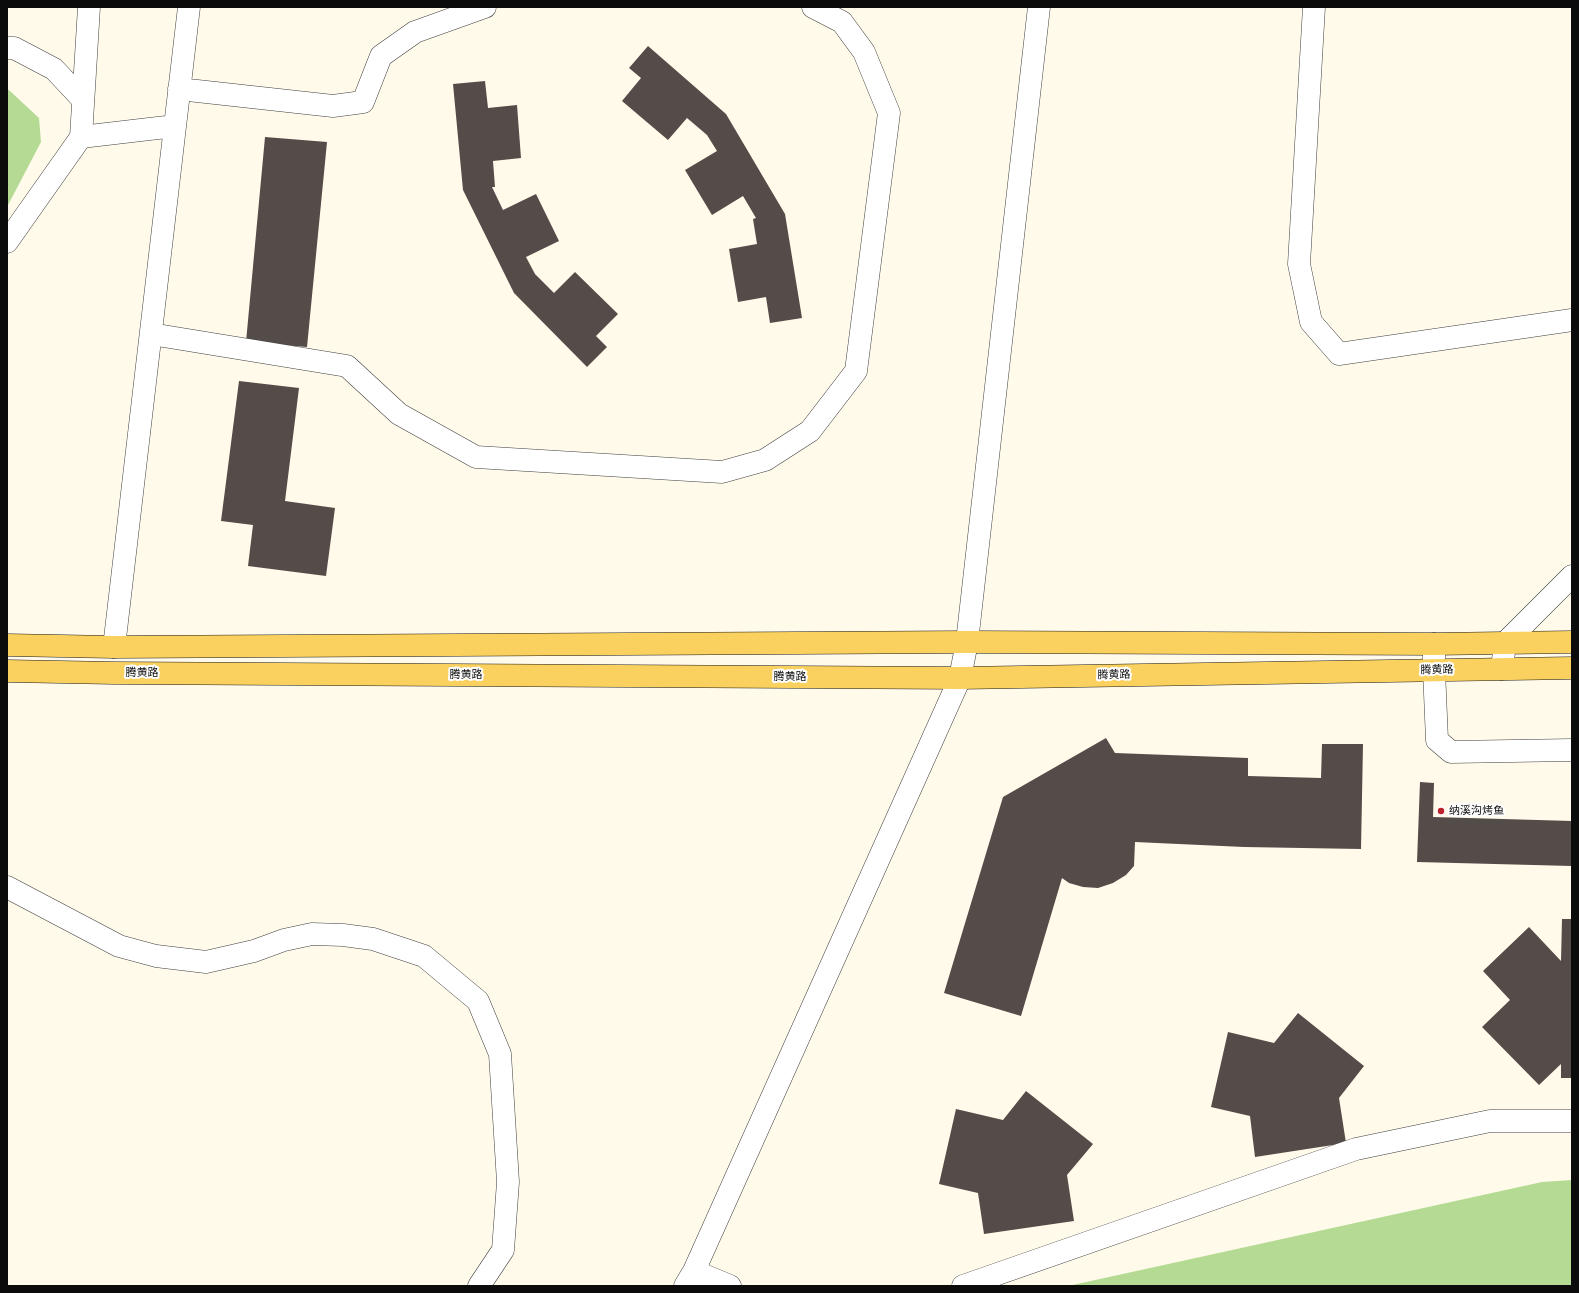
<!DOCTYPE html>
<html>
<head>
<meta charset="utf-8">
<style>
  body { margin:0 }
  #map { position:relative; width:1579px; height:1293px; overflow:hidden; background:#fffaea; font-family:Merriweather,serif }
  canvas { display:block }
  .frame { position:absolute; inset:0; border:8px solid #0b0b0b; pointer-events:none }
</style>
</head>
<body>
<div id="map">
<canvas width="1579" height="1293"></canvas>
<div class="frame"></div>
</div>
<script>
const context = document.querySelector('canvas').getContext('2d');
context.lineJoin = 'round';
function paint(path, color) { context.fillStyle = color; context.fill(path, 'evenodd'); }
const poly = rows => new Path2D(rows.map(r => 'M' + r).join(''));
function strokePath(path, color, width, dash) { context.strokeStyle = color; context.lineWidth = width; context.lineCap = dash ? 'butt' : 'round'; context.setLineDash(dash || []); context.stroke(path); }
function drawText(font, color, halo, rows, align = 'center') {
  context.font = font + ' Merriweather,"Noto Sans SC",serif'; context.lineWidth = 4; context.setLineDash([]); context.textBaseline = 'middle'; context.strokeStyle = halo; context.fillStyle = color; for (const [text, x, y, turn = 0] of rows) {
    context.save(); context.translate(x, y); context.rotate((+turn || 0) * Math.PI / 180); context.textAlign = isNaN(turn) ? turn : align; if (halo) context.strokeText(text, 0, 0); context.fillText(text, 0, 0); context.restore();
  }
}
paint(poly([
  [7,89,10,91,39,118,41,142,7,207],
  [1572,1180,1572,1286,1068,1286,1542,1182]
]), '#b4da93');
paint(poly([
  [648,46,726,114,785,214,802,318,770,323,766,297,738,302,729,249,757,244,753,219,756,218,743,196,712,215,685,170,717,151,707,135,687,118,668,140,622,101,641,78,629,68],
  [485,81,488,108,517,105,521,158,493,161,495,187,492,187,503,210,536,194,559,241,526,257,535,274,554,293,575,272,618,314,596,336,607,347,587,367,514,293,463,190,453,84],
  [265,137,327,142,307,347,246,342],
  [239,381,299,388,285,501,335,508,326,576,248,566,253,525,221,521],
  [1106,738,1115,753,1248,758,1248,776,1321,778,1322,744,1363,744,1361,849,1244,847,1135,842,1134,866,1126,875,1113,883,1098,888,1083,887,1069,883,1062,878,1021,1016,944,993,1003,797],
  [1420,782,1434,783,1433,817,1572,821,1572,866,1417,862],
  [1562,919,1572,919,1572,1078,1561,1078,1561,1064,1539,1085,1482,1027,1510,1000,1483,971,1529,927,1561,961],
  [1298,1013,1364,1066,1339,1098,1346,1143,1255,1157,1250,1116,1211,1107,1228,1032,1274,1043],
  [1026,1091,1093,1144,1067,1175,1074,1221,984,1234,978,1193,939,1184,956,1109,1003,1120]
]), '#544c48');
const minor = poly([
  [1314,7,1299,264,1311,322,1339,354,1572,320],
  [7,48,14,48,54,69,83,100],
  [179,89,333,106,363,102,381,56,415,32,485,7],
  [81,137,175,126],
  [7,242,81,137,89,7],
  [151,334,347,366,399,414,476,457,722,472,765,460,810,431,856,371,889,113,864,52,842,22,813,7],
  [1434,644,1434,670,1437,740,1451,752,1572,750],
  [114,647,189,7],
  [1502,669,1505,643,1572,576],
  [7,887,119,946,156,956,206,962,254,951,284,940,312,934,343,935,373,939,424,956,478,1001,500,1054,508,1182,503,1250,479,1286],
  [694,1271,730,1286],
  [685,1286,694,1271,960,678,967,642,1039,7],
  [963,1286,1356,1149,1490,1121,1572,1121]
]);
const major = poly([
  [7,645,114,647,967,642,1434,644,1572,642],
  [7,671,114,673,960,678,1572,668]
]);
strokePath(minor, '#3e3e3e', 23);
strokePath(major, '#1c1c1c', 23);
strokePath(minor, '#fff', 22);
strokePath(major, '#fad15f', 22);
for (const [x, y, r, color] of [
  [1441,811,4,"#bc232d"]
]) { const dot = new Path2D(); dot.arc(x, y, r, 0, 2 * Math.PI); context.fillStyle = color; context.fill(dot); strokePath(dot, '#fff', 1.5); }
drawText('11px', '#0b0b0b', '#fff', [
  ["腾黄路",1437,670,-1],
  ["腾黄路",142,673],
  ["腾黄路",466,675],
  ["腾黄路",1114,675,-1],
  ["腾黄路",790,677]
]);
drawText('11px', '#0b0b0b', '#fff', [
  ["纳溪沟烤鱼",1449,811]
], 'left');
</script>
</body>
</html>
